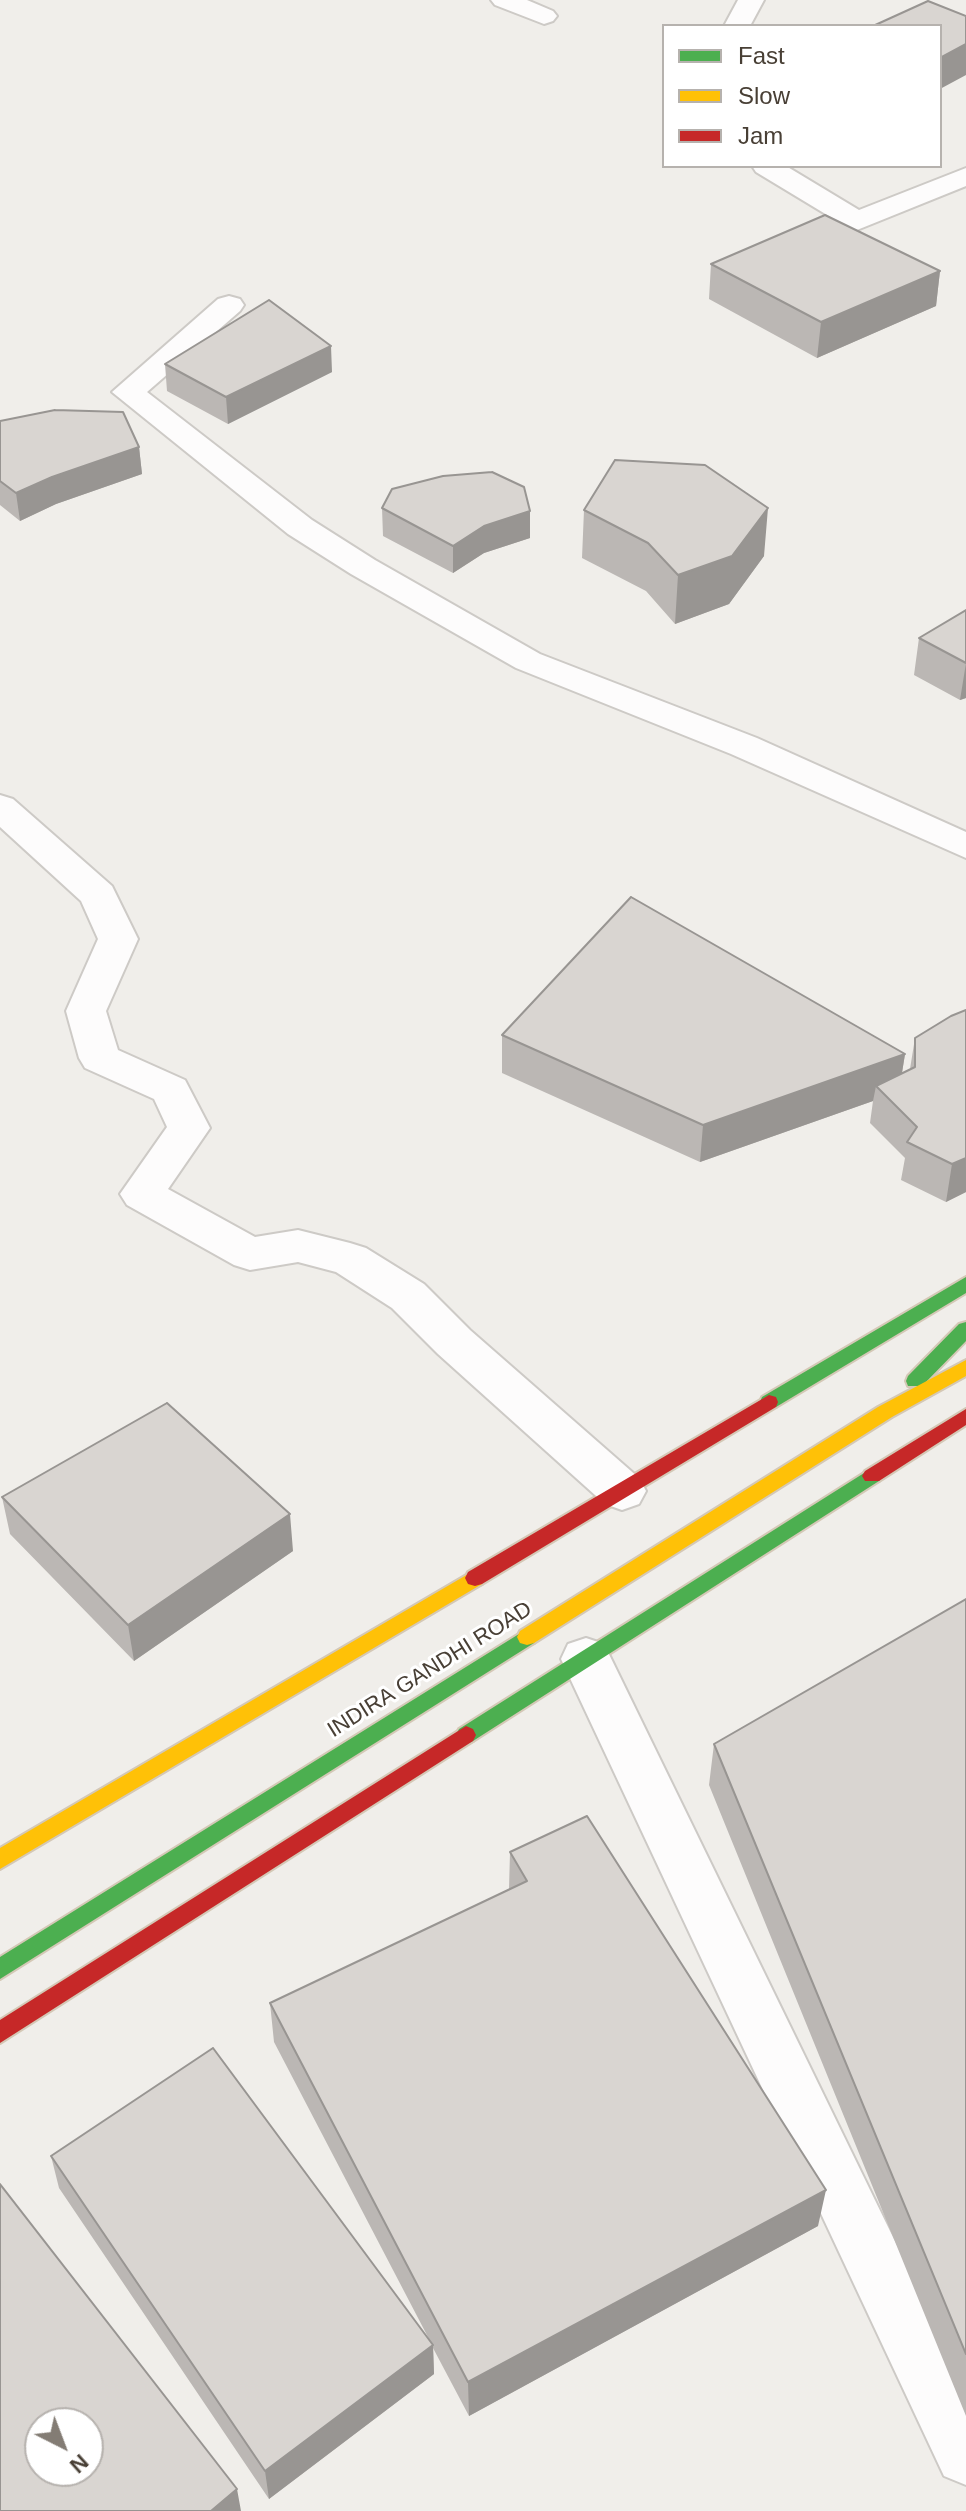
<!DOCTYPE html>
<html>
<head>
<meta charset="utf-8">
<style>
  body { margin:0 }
  #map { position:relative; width:966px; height:2511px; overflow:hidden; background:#f0eeea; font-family:Arial,sans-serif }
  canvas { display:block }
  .legend { position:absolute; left:662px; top:24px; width:280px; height:144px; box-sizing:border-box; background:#fff; border:2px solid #b6b2ae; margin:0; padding:10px 14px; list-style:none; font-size:24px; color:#483f35 }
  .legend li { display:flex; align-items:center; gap:16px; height:40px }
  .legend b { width:40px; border:2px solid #b6b2ae }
  .north { position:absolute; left:24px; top:2407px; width:80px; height:80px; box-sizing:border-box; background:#fff; border:2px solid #b6b2ae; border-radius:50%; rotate:138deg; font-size:22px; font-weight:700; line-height:32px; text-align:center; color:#483f35 }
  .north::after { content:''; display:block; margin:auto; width:28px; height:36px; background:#837c74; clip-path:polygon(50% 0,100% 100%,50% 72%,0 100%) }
</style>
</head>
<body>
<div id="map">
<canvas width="966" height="2511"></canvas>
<ul class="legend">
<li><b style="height:10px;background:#4caf50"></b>Fast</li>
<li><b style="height:10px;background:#ffc107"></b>Slow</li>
<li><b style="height:10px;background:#c62828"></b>Jam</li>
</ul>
<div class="north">N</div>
</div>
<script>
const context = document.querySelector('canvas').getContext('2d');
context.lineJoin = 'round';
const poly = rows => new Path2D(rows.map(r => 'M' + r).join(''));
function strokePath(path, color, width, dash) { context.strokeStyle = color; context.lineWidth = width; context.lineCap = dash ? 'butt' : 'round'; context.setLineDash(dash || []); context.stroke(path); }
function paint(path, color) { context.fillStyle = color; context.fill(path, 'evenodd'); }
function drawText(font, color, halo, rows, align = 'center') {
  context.font = font + ' Arial,sans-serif'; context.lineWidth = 6; context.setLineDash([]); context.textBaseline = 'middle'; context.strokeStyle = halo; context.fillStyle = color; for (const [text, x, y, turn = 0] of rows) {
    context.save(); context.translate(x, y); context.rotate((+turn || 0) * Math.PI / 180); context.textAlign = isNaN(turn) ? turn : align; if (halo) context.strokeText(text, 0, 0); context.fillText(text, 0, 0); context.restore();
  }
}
const street = poly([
  [491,0,527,0,553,11,557,16,553,21,544,24,495,5,491,0],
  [738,0,764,0,750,26,724,26,738,0],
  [752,166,786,166,859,210,966,168,966,186,857,230,847,227,756,172,752,166],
  [229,296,240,299,244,305,240,311,147,392,312,520,375,560,540,654,757,738,966,832,966,858,731,754,516,668,351,574,288,534,112,392,218,299,229,296],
  [0,795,13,799,112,886,138,939,106,1011,118,1050,185,1080,210,1128,168,1189,255,1237,298,1230,350,1243,366,1248,424,1284,470,1330,639,1478,646,1491,639,1504,622,1510,605,1504,438,1354,392,1308,336,1272,298,1262,250,1270,234,1265,127,1205,120,1194,167,1127,154,1099,85,1068,79,1058,66,1011,98,939,81,901,0,827,0,795],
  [586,1638,604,1644,966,2387,966,2485,944,2476,561,1659,568,1644,586,1638]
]);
const fast = poly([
  [966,1277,966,1293,776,1407,762,1407,760,1402,762,1397,966,1277],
  [966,1322,966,1341,922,1386,908,1386,906,1381,908,1376,959,1324,966,1322],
  [872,1468,879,1471,882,1476,879,1481,473,1741,466,1744,459,1741,456,1735,459,1729,872,1468],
  [527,1629,534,1631,537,1637,534,1643,0,1979,0,1957,527,1629]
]);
const slow = poly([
  [966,1360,966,1376,892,1417,534,1643,527,1645,520,1643,517,1637,520,1631,878,1407,966,1360],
  [475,1570,482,1572,485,1578,482,1584,0,1869,0,1848,475,1570]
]);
const jam = poly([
  [769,1395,776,1397,778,1402,776,1407,482,1584,475,1586,468,1584,465,1578,468,1572,769,1395],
  [966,1409,966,1425,879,1481,865,1481,862,1476,865,1471,966,1409],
  [466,1726,473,1729,476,1735,473,1741,0,2043,0,2020,466,1726]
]);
strokePath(street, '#cdcac6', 4);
strokePath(fast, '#d4c8b6', 4);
strokePath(slow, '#d4c8b6', 4);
strokePath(jam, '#d4c8b6', 4);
paint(street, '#fdfcfc');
paint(fast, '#4caf50');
paint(slow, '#ffc107');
paint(jam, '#c62828');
paint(poly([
  [711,264,940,271,936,306,817,358,709,299],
  [165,364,332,372,228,424,167,391],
  [0,421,139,447,142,474,56,504,20,521,0,505],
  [382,508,530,511,530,538,484,553,453,573,383,536],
  [584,510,764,556,729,604,675,624,646,591,582,558],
  [966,610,966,698,960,700,914,675,919,638],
  [502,1035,905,1054,902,1073,910,1069,915,1038,966,1192,946,1202,901,1180,905,1158,870,1123,873,1101,700,1162,502,1073],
  [2,1497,293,1551,134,1661,10,1534],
  [966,1599,966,2416,709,1785,714,1744],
  [510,1852,818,2226,469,2416,433,2348,434,2374,269,2499,59,2188,51,2156,429,2339,274,2042,270,2003,509,1889]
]), '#bbb7b4');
paint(poly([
  [966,44,966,75,940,89,940,58],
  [940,271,936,306,817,358,821,322],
  [331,346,332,372,228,424,226,397],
  [139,447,142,474,56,504,20,521,16,493,52,477],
  [768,508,764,556,729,604,675,624,678,575],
  [530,511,530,538,484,553,453,573,453,546,484,526],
  [966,663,966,698,960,700],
  [905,1054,899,1091,876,1086,873,1101,700,1162,703,1125],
  [966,1158,966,1192,946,1202,952,1164],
  [290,1514,293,1551,134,1661,128,1625],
  [826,2190,818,2226,469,2416,468,2382],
  [433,2345,434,2374,269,2499,265,2471],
  [237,2489,241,2511,211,2511]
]), '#989592');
const building = poly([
  [928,1,966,16,966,44,940,58,940,26,873,26,928,1],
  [825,215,940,271,821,322,711,264,825,215],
  [269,300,331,346,226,397,165,364,269,300],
  [55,410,123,412,139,447,52,477,16,493,0,481,0,421,55,410],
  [615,460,705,465,768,508,732,556,678,575,648,543,584,510,615,460],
  [492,472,524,487,530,511,484,526,453,546,382,508,392,489,443,476,492,472],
  [966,610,966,663,919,638,966,610],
  [631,897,905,1054,703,1125,502,1035,631,897],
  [966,1010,966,1158,952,1164,907,1142,917,1127,876,1086,915,1067,915,1038,951,1016,966,1010],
  [167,1403,290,1514,128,1625,2,1497,167,1403],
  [966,1599,966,2354,714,1744,966,1599],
  [587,1816,826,2190,468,2382,270,2003,527,1881,510,1852,587,1816],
  [213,2048,433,2345,265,2471,51,2156,213,2048],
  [0,2184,237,2489,211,2511,0,2511,0,2184],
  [40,2423,88,2423,88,2471,40,2471,40,2423]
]);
paint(building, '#d9d5d1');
strokePath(building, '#989592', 2);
drawText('22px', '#483f35', '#fff', [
  ["INDIRA GANDHI ROAD",430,1670,-32]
]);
</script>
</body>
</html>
